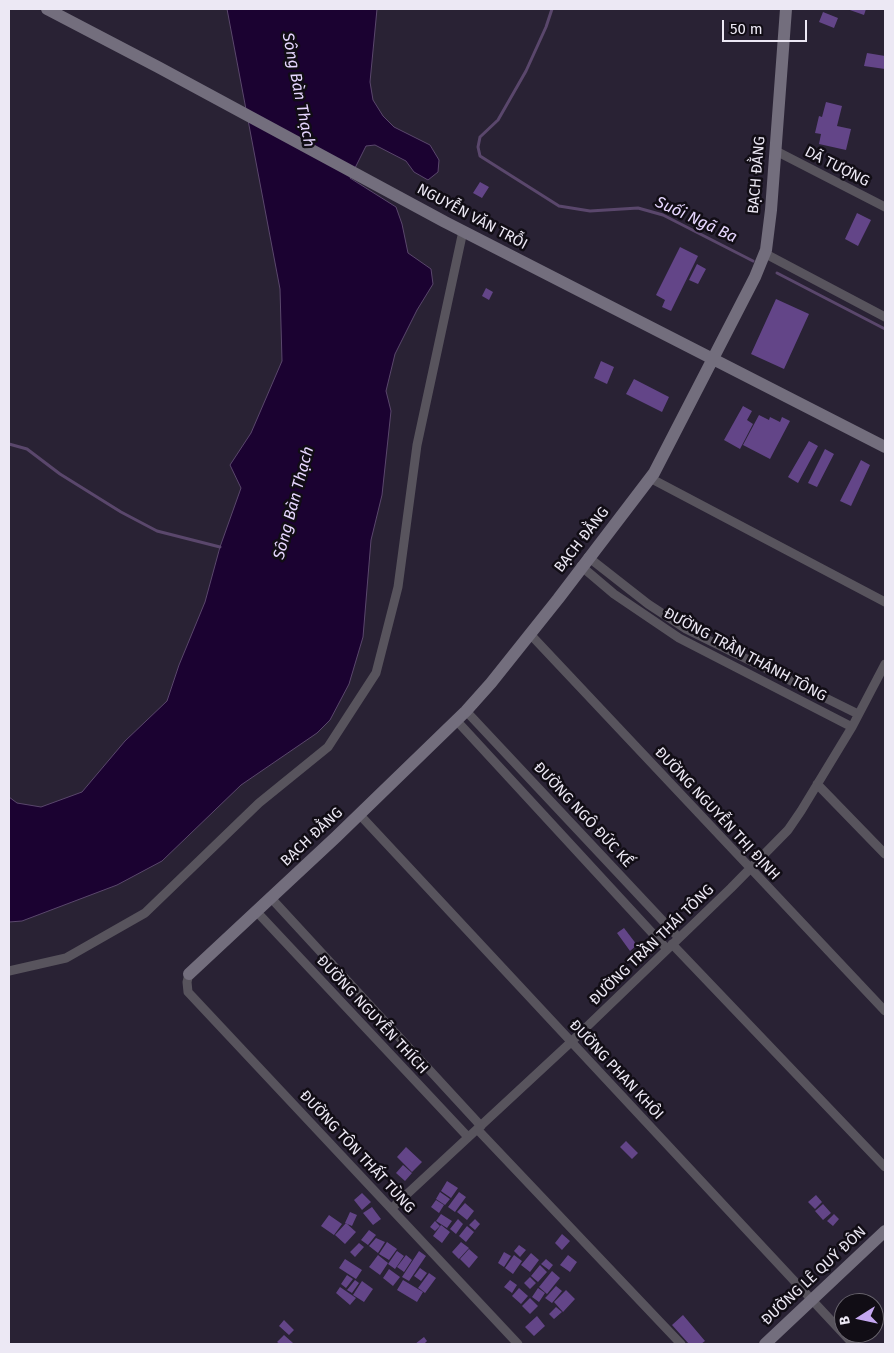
<!DOCTYPE html>
<html>
<head>
<meta charset="utf-8">
<style>
  body { margin:0 }
  #map { position:relative; width:894px; height:1353px; overflow:hidden; background:#292234; font-family:"Fira Sans",sans-serif }
  canvas { display:block }
  .frame { position:absolute; inset:0; border:10px solid #ece8f4; pointer-events:none }
  .north { position:absolute; left:834px; top:1293px; width:50px; height:50px; box-sizing:border-box; background:#110d15; border:1px solid #69656e; border-radius:50%; rotate:260deg; font-size:14px; font-weight:700; line-height:20px; text-align:center; color:#ece8f4 }
  .north::after { content:''; display:block; margin:auto; width:18px; height:22px; background:#c5a7f1; clip-path:polygon(50% 0,100% 100%,50% 72%,0 100%) }
  .scale { position:absolute; left:722px; top:20px; width:85px; height:22px; box-sizing:border-box; border:2px solid #ece8f4; border-top:0; padding-left:6px; font-size:15px; line-height:18px; white-space:nowrap; color:#ece8f4; -webkit-text-stroke:4px #110d15; paint-order:stroke }
</style>
</head>
<body>
<div id="map">
<canvas width="894" height="1353"></canvas>
<div class="frame"></div>
<div class="north">B</div>
<div class="scale">50 m</div>
</div>
<script>
const context = document.querySelector('canvas').getContext('2d');
context.lineJoin = 'round';
function paint(path, color) { context.fillStyle = color; context.fill(path, 'evenodd'); }
const poly = rows => new Path2D(rows.map(r => 'M' + r).join(''));
function strokePath(path, color, width, dash) { context.strokeStyle = color; context.lineWidth = width; context.lineCap = dash ? 'butt' : 'round'; context.setLineDash(dash || []); context.stroke(path); }
function drawText(font, color, halo, rows, align = 'center') {
  context.font = font + ' "Fira Sans",sans-serif'; context.lineWidth = 5; context.setLineDash([]); context.textBaseline = 'middle'; context.strokeStyle = halo; context.fillStyle = color; for (const [text, x, y, turn = 0] of rows) {
    context.save(); context.translate(x, y); context.rotate((+turn || 0) * Math.PI / 180); context.textAlign = isNaN(turn) ? turn : align; if (halo) context.strokeText(text, 0, 0); context.fillText(text, 0, 0); context.restore();
  }
}
const water = poly([
  [227,9,377,9,370,82,373,100,383,116,394,127,430,145,439,160,438,172,428,180,414,172,406,161,375,145,366,146,350,178,396,207,402,224,408,253,431,269,433,284,417,310,395,354,386,391,391,411,382,495,371,540,363,637,349,684,330,720,317,733,241,785,162,861,117,885,22,921,9,922,9,797,17,803,41,807,82,792,125,741,167,701,179,665,205,602,220,547,241,488,230,465,251,433,282,361,280,289,227,9]
]);
paint(water, '#1b0231');
strokePath(water, '#5a476c', 1);
strokePath(poly([
  [552,9,546,27,526,71,498,120,480,137,478,147,480,156,559,206,590,211,638,208,663,215,753,261],
  [777,273,885,329],
  [9,444,27,449,60,474,121,512,157,531,220,547]
]), '#5a476c', 3);
paint(poly([
  [847,9,866,9,864,15],
  [823,12,838,18,834,28,819,22],
  [867,53,885,56,885,69,864,66],
  [826,102,842,106,837,126,851,129,846,150,819,144,821,134,815,133,819,116,822,117],
  [480,182,489,187,482,198,473,193],
  [857,213,871,220,858,246,845,239],
  [680,247,698,256,671,311,662,307,665,300,656,295],
  [697,264,706,269,698,284,689,280],
  [486,288,493,292,489,300,482,296],
  [776,299,809,314,784,369,751,354],
  [601,361,614,367,607,384,594,378],
  [634,379,669,397,662,412,626,394],
  [743,406,752,411,747,420,753,424,740,449,724,440],
  [759,415,769,420,770,417,780,422,782,417,790,421,770,459,743,445],
  [809,441,818,446,798,483,788,477],
  [825,449,834,454,817,487,808,483],
  [861,460,870,465,851,506,840,501],
  [624,928,637,945,630,951,617,933],
  [626,1141,638,1153,632,1159,620,1147],
  [406,1147,422,1162,412,1172,397,1157],
  [403,1165,412,1173,405,1181,396,1173],
  [447,1181,458,1188,451,1198,441,1191],
  [440,1192,450,1199,445,1205,436,1199],
  [459,1192,466,1197,455,1212,448,1207],
  [362,1193,371,1202,362,1210,354,1200],
  [816,1195,822,1202,815,1209,808,1202],
  [436,1200,444,1205,439,1213,431,1207],
  [465,1203,474,1211,467,1220,457,1212],
  [823,1204,831,1213,823,1220,815,1211],
  [372,1207,381,1219,373,1225,363,1213],
  [350,1212,357,1215,352,1226,345,1223],
  [441,1214,452,1221,447,1228,436,1221],
  [834,1214,839,1219,833,1226,827,1221],
  [329,1215,342,1224,334,1235,321,1226],
  [458,1219,463,1224,456,1234,450,1229],
  [475,1219,480,1224,475,1230,469,1225],
  [435,1221,440,1226,435,1231,430,1227],
  [346,1223,356,1232,345,1244,335,1235],
  [441,1225,450,1232,442,1243,433,1236],
  [467,1226,474,1232,466,1242,459,1236],
  [369,1230,376,1235,368,1245,361,1240],
  [562,1234,570,1241,562,1250,555,1243],
  [376,1238,385,1242,378,1253,369,1246],
  [387,1242,397,1249,389,1260,379,1254],
  [461,1242,469,1248,459,1259,452,1252],
  [359,1243,364,1247,355,1257,350,1252],
  [519,1245,526,1250,520,1257,514,1251],
  [469,1249,478,1257,469,1268,460,1259],
  [397,1251,404,1256,395,1269,388,1264],
  [419,1251,426,1256,409,1281,402,1277],
  [504,1252,511,1256,504,1267,498,1263],
  [531,1253,539,1260,530,1272,521,1265],
  [378,1255,388,1263,380,1275,369,1267],
  [406,1255,412,1260,404,1272,397,1267],
  [514,1255,522,1261,513,1274,505,1268],
  [568,1255,577,1262,570,1272,560,1265],
  [345,1259,362,1270,356,1279,339,1268],
  [546,1259,553,1265,549,1270,541,1264],
  [540,1265,547,1272,538,1282,531,1276],
  [420,1268,427,1273,421,1281,414,1276],
  [389,1269,400,1277,393,1286,383,1278],
  [552,1271,560,1278,547,1294,539,1287],
  [429,1273,436,1278,425,1293,418,1288],
  [347,1275,353,1279,346,1288,341,1284],
  [530,1277,536,1283,530,1289,524,1283],
  [355,1280,359,1283,352,1293,347,1290],
  [403,1280,423,1292,417,1302,397,1290],
  [510,1280,517,1285,512,1293,504,1287],
  [362,1281,373,1289,364,1302,353,1295],
  [556,1286,562,1291,552,1303,545,1298,548,1295,549,1296,548,1295],
  [340,1287,356,1298,350,1305,336,1293],
  [519,1288,528,1296,521,1304,512,1296],
  [538,1288,545,1293,539,1302,532,1297],
  [566,1290,575,1299,563,1312,554,1302],
  [530,1298,538,1306,530,1314,522,1306],
  [556,1307,562,1312,554,1319,549,1314],
  [683,1315,705,1341,701,1344,689,1344,672,1325],
  [537,1316,545,1326,534,1336,525,1327],
  [284,1320,294,1330,289,1335,279,1326],
  [284,1335,293,1343,291,1344,280,1344,277,1342],
  [424,1337,427,1341,424,1344,415,1344]
]), '#634588');
strokePath(poly([
  [776,151,885,207],
  [764,253,885,317],
  [650,478,885,602],
  [588,557,648,604,686,629,858,714],
  [581,566,614,594,679,638,852,727],
  [530,634,885,1011],
  [466,711,679,938],
  [456,720,667,949],
  [817,784,885,854],
  [359,814,853,1344],
  [271,898,481,1126],
  [256,911,468,1137],
  [672,944,885,1167],
  [9,971,66,958,145,913,259,803,328,747,376,673,398,587,417,445,463,231],
  [189,974,187,982,188,992,518,1344],
  [477,1129,681,1344],
  [392,1208,571,1042,731,888,788,830,801,811,852,727,885,664]
]), '#58545d', 9);
strokePath(poly([
  [47,9,158,67,445,222,885,447],
  [189,974,336,837,466,711,491,683,558,599,654,473,755,277,766,250,771,210,786,9],
  [765,1344,885,1231]
]), '#736e7d', 12);
drawText('15px', '#ece8f4', '#110d15', [
  ["DÃ TƯỢNG",837,167,27],
  ["BẠCH ĐẰNG",757,175,-85],
  ["NGUYỄN VĂN TRỖI",472,217,28],
  ["BẠCH ĐẰNG",582,540,-52],
  ["ĐƯỜNG TRẦN THÁNH TÔNG",745,655,28],
  ["ĐƯỜNG NGUYỄN THỊ ĐỊNH",717,814,47],
  ["ĐƯỜNG NGÔ ĐỨC KẾ",583,815,47],
  ["BẠCH ĐẰNG",312,837,-43],
  ["ĐƯỜNG TRẦN THÁI TÔNG",652,945,-44],
  ["ĐƯỜNG NGUYỄN THÍCH",372,1015,47],
  ["ĐƯỜNG PHAN KHÔI",616,1070,47],
  ["ĐƯỜNG TÔN THẤT TÙNG",357,1152,47],
  ["ĐƯỜNG LÊ QUÝ ĐÔN",814,1276,-43]
]);
drawText('italic 16px', '#e7d7ff', '#110d15', [
  ["Sông Bàn Thạch",298,90,79],
  ["Suối Ngã Ba",696,220,25],
  ["Sông Bàn Thạch",294,503,-75]
]);
</script>
</body>
</html>
